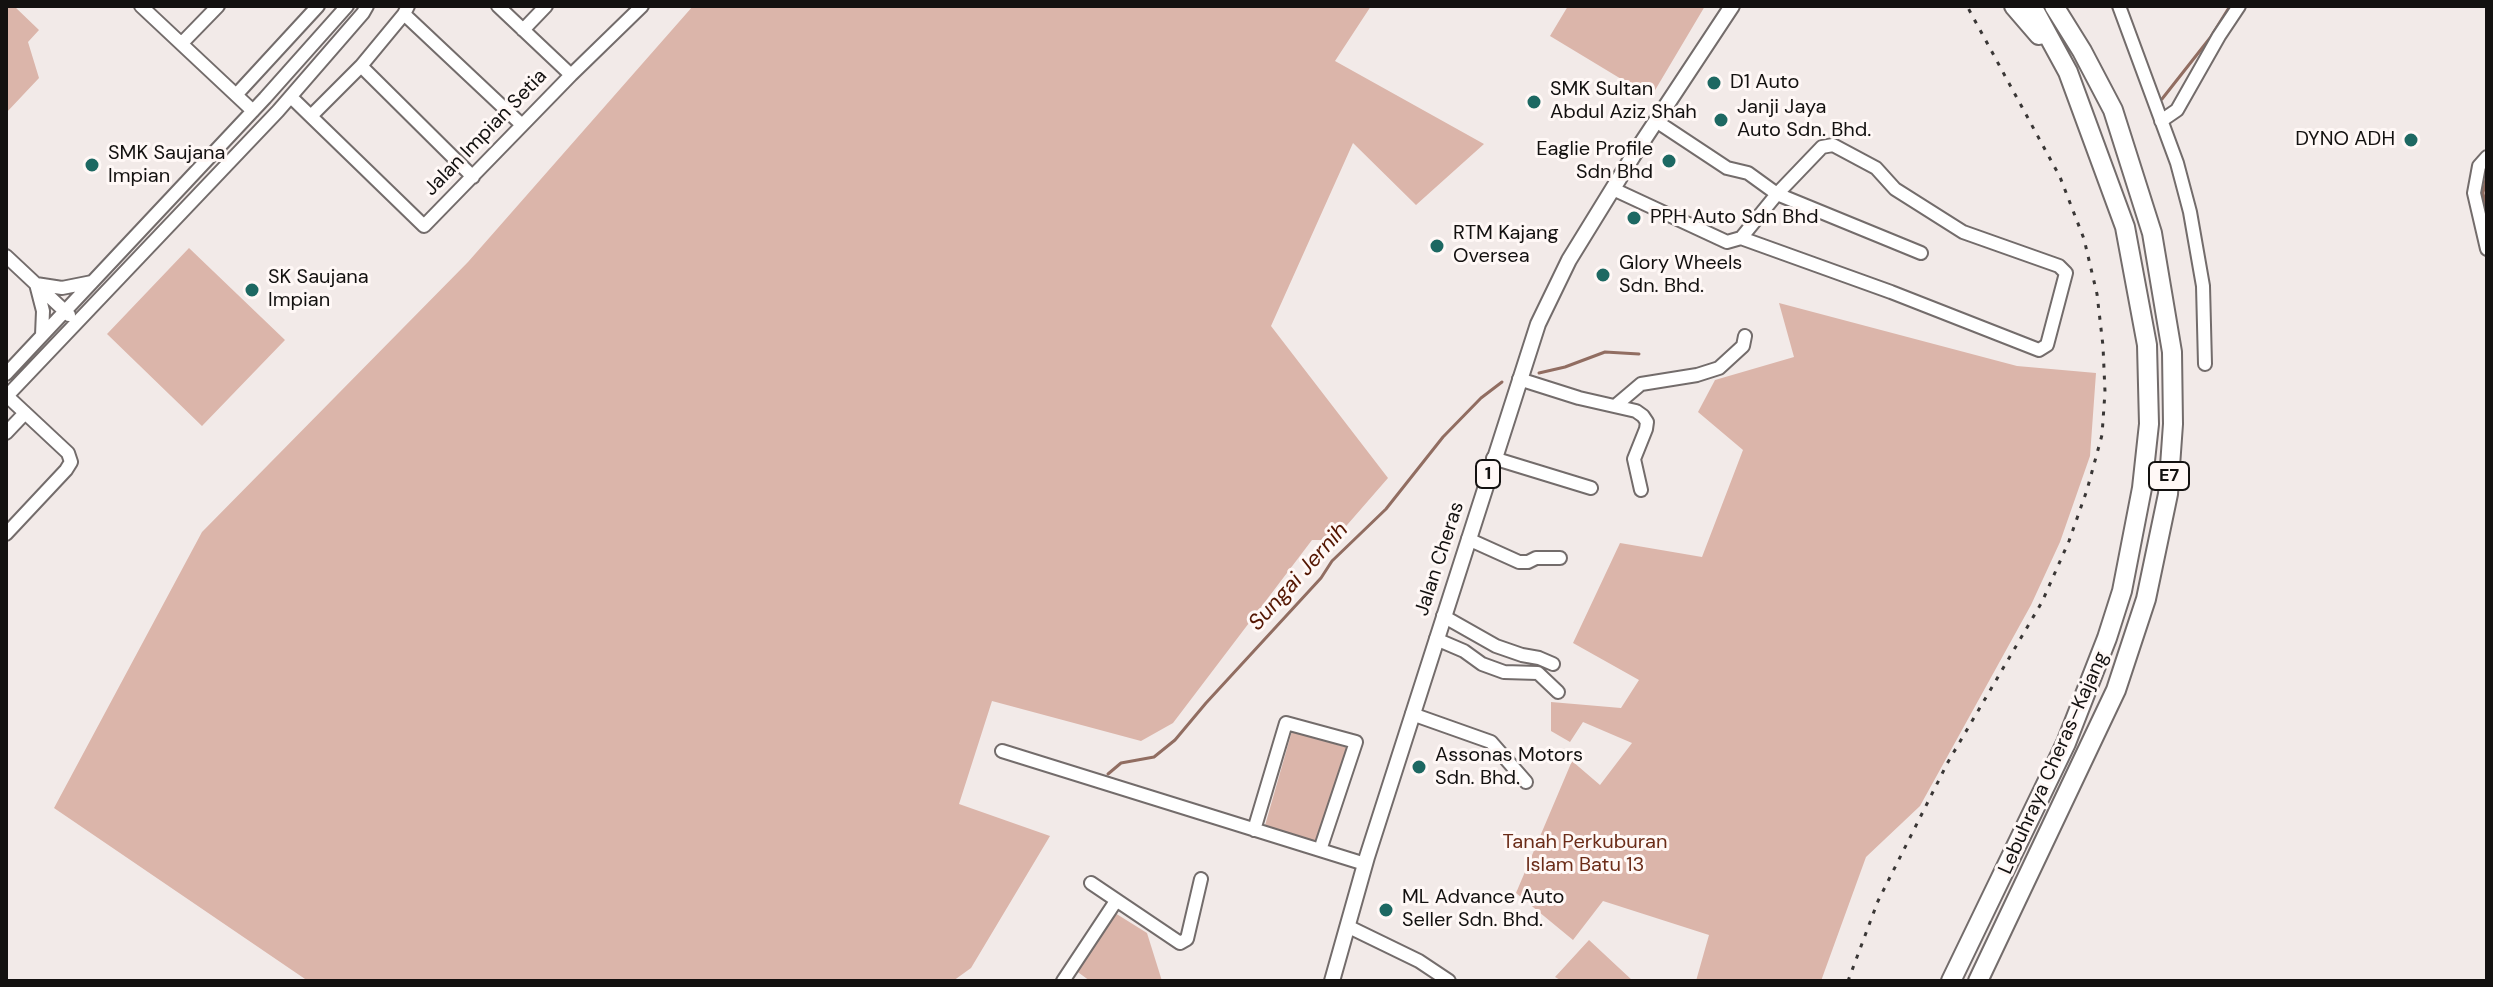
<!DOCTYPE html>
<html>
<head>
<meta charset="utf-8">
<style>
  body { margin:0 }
  #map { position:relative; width:2493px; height:987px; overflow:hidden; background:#f2eae8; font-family:"DM Sans",sans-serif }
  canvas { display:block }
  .frame { position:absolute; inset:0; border:8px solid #131110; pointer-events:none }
</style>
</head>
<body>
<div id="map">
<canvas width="2493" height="987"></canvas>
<div class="frame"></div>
</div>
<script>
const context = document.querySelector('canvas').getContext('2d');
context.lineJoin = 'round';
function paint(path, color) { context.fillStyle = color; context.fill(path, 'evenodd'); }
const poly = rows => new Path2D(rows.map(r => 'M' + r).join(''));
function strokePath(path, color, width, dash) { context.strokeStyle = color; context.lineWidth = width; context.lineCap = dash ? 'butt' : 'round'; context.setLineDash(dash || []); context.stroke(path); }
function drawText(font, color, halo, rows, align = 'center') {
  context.font = font + ' "DM Sans",sans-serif'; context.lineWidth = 6; context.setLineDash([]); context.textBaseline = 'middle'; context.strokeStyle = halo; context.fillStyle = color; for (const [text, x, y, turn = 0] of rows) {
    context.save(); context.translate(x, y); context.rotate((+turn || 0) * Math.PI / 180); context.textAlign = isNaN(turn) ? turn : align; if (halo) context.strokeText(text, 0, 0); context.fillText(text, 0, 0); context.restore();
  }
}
paint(poly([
  [6,6,14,6,39,30,28,42,39,78,6,113],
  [693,6,1371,6,1335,61,1484,144,1416,205,1353,143,1271,326,1388,478,1334,540,1312,540,1173,723,1141,741,992,701,959,804,1050,836,971,968,953,981,308,981,54,808,202,532,468,262],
  [1568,6,1705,6,1651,97,1550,36],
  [189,248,285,340,202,426,107,334],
  [1779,303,2017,366,2096,373,2090,456,2060,542,2031,605,1920,806,1866,857,1821,981,1696,981,1709,935,1603,901,1573,940,1516,893,1572,761,1600,785,1632,743,1583,722,1570,742,1551,731,1551,702,1621,708,1639,680,1573,643,1620,543,1702,557,1743,450,1698,412,1715,380,1794,357],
  [1292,731,1348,748,1319,846,1264,829],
  [1115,913,1147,933,1162,981,1090,981,1075,970],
  [1589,940,1633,981,1562,981,1555,977]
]), '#dbb5aa');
strokePath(poly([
  [2162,99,2210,38,2230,6],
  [2487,174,2483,193,2487,214],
  [1539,373,1565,367,1605,352,1639,354],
  [1108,774,1121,763,1154,757,1175,740,1206,703,1321,578,1332,561,1386,509,1443,437,1481,398,1502,382]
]), '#916d61', 3);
const minor = poly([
  [141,6,253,111],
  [498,6,571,75],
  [2119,6,2177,163,2190,212,2203,286,2205,364],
  [404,14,522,125],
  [523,30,546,6],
  [182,43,218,6],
  [361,66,473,177],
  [236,95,318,6],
  [291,97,424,226,571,75,642,6],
  [312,115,361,66,404,14,408,6],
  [1656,121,1727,168,1748,173,1777,194,1921,253],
  [2161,121,2177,110,2219,36,2239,6],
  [2487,157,2479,166,2474,193,2487,249],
  [1613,189,1727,242,1741,238,1777,194,1822,147,1833,145,1876,168,1895,189,1963,232,2059,266,2066,273,2047,345,2039,350,1891,292,1741,238],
  [6,256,69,315],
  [36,284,62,288,92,282],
  [36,284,43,311,42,335],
  [6,374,265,98,347,6],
  [1519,379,1579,398,1636,411,1643,416,1647,422,1646,429,1634,459,1641,490],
  [6,397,278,111,363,13,367,6],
  [1615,406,1641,384,1697,375,1719,368,1743,346,1745,336],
  [6,433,25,413],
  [1493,458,1591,488],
  [6,534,66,470,71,462,68,453,7,396],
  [1468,539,1519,562,1528,562,1536,558,1560,558],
  [1443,616,1496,646,1522,655,1539,658,1553,664],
  [1436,639,1464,651,1482,664,1504,672,1538,673,1558,692],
  [1412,714,1491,742,1526,782],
  [1002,751,1365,864],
  [1254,830,1286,723,1356,742,1320,850],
  [1091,883,1180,943,1187,939,1201,879],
  [1347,926,1419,961,1449,981],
  [1063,981,1116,901]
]);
const major = poly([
  [1332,981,1367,857,1538,324,1569,260,1633,156,1732,6]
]);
const highway = poly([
  [2014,6,2039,35],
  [1951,981,2066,743,2107,638,2122,591,2142,488,2149,424,2147,345,2125,227,2068,72,2032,6],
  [1978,981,2116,690,2146,599,2168,494,2173,424,2172,352,2152,233,2113,110,2082,51,2054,6]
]);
strokePath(minor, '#736c6b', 16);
strokePath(major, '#736c6b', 18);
strokePath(highway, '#736c6b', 22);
strokePath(minor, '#fff', 12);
strokePath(major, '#fff', 14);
strokePath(highway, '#fff', 18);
strokePath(poly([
  [1848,981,1878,901,1948,762,2042,602,2069,541,2087,490,2102,435,2105,392,2103,346,2097,294,2084,239,2060,177,1967,6]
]), '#393635', 3, [4, 8]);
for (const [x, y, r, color] of [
  [1714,83,8,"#1d6862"],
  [1534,102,8,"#1d6862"],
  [1721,120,8,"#1d6862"],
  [2411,140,8,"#1d6862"],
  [1669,161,8,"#1d6862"],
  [92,165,8,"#1d6862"],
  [1634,218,8,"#1d6862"],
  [1437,246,8,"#1d6862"],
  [1603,275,8,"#1d6862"],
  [252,290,8,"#1d6862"],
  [1419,767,8,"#1d6862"],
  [1386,910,8,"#1d6862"]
]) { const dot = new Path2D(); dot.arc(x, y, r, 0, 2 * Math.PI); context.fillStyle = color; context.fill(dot); strokePath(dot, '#fff8f6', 3); }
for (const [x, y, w] of [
  [1488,474,24],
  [2169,476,40]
]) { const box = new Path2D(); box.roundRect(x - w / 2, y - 14, w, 28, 6); context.fillStyle = '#fff8f6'; context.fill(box); strokePath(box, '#131110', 2); }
drawText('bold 18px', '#131110', null, [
  ["1",1488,474],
  ["E7",2169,476]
]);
drawText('20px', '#131110', '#fff8f6', [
  ["D1 Auto",1730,83],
  ["SMK Sultan",1550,90],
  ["Abdul Aziz Shah",1550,113],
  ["Janji Jaya",1737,108],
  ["Auto Sdn. Bhd.",1737,131],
  ["DYNO ADH",2395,140,"right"],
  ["Eaglie Profile",1653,150,"right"],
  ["Sdn Bhd",1653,173,"right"],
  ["SMK Saujana",108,154],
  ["Impian",108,177],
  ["PPH Auto Sdn Bhd",1650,218],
  ["RTM Kajang",1453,234],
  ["Oversea",1453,257],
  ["Glory Wheels",1619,264],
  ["Sdn. Bhd.",1619,287],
  ["SK Saujana",268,278],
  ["Impian",268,301],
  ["Assonas Motors",1435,756],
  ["Sdn. Bhd.",1435,779],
  ["ML Advance Auto",1402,898],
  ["Seller Sdn. Bhd.",1402,921]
], 'left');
drawText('20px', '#131110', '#fff8f6', [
  ["Jalan Impian Setia",486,133,-46],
  ["Jalan Cheras",1440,559,-72],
  ["Lebuhraya Cheras–Kajang",2054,763,-66]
]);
drawText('20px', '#6b2c18', '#fff8f6', [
  ["Tanah Perkuburan",1585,843],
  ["Islam Batu 13",1585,866]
]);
drawText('italic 22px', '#531501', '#fff8f6', [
  ["Sungai Jernih",1299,577,-48]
]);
</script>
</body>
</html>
